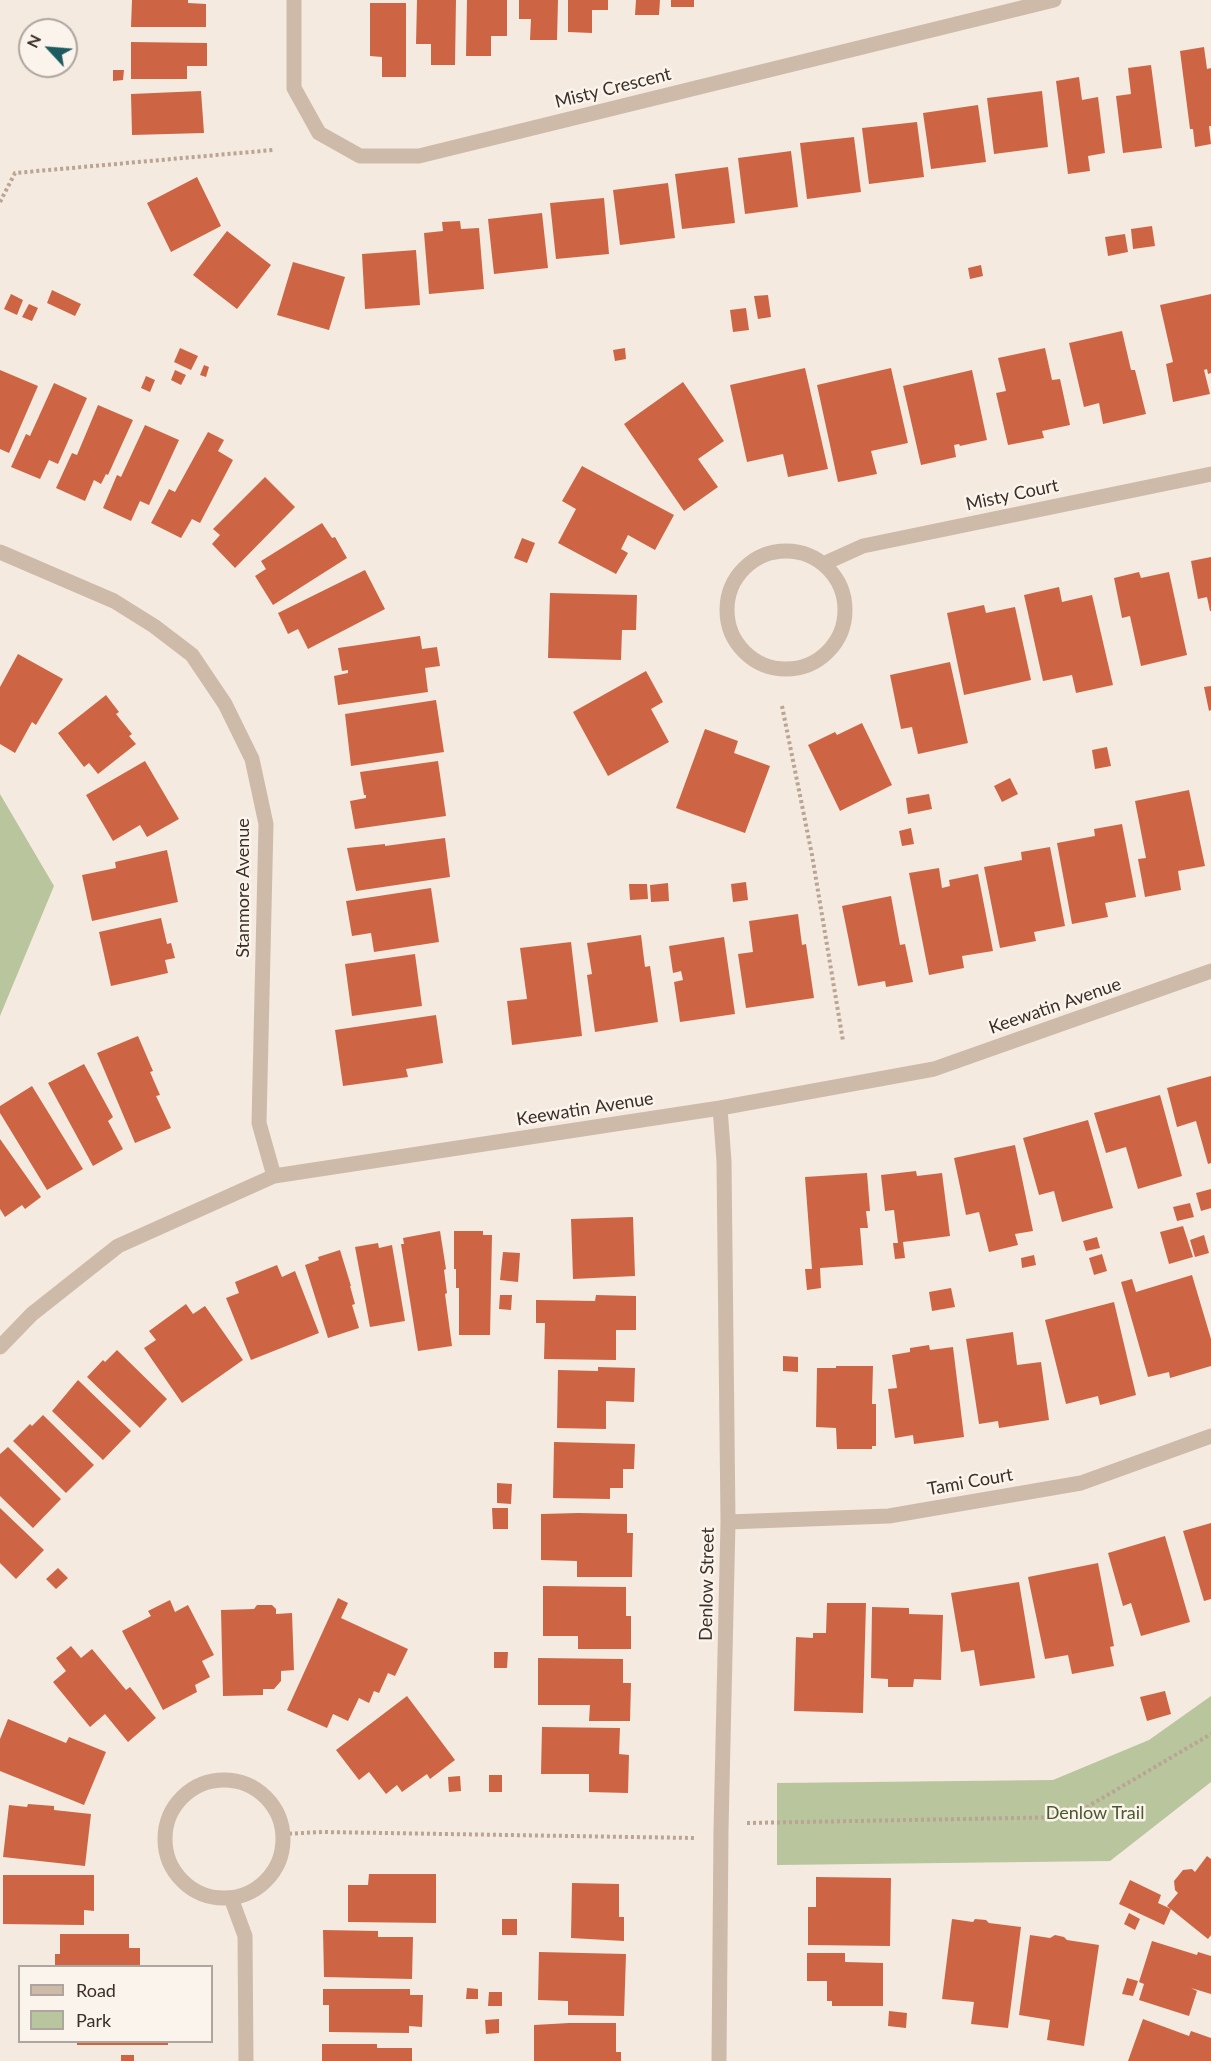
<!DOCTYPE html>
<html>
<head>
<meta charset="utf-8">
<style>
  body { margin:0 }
  #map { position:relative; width:1211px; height:2061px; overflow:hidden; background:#f4eadf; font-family:Lato,sans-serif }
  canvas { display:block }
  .legend { position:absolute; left:18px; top:1965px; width:195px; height:78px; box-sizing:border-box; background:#fbf4ec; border:2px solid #aea59e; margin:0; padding:8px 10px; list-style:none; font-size:18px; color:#3a2f29 }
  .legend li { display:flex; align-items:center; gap:12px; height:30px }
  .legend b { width:30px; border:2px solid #aea59e }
  .north { position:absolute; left:18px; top:18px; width:60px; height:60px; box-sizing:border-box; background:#fbf4ec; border:2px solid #aea59e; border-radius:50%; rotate:296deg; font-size:16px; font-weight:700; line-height:24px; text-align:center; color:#3a2f29 }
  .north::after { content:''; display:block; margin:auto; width:21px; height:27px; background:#1c5b5f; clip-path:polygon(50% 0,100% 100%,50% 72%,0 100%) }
</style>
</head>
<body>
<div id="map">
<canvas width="1211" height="2061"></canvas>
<ul class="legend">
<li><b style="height:8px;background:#cebaa9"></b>Road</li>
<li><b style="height:16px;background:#b8c59d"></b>Park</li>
</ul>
<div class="north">N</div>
</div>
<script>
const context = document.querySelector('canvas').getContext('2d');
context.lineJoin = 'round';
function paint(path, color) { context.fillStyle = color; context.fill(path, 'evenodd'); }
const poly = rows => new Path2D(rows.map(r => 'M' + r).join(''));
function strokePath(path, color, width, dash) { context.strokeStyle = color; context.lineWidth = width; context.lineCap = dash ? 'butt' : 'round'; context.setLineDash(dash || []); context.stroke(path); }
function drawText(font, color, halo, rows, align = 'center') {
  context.font = font + ' Lato,sans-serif'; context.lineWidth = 5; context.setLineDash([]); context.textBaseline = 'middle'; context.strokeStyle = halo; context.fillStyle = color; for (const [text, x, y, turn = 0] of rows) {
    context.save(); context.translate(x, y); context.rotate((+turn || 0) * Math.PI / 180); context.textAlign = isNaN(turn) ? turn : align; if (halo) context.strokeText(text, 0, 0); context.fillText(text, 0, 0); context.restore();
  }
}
paint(poly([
  [0,794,54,886,0,1016],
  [1211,1696,1211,1782,1110,1861,777,1865,777,1783,1053,1780,1149,1740]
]), '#b8c59d');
paint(poly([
  [132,0,188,0,188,3,206,4,206,27,131,27],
  [417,0,456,0,455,65,431,65,431,44,416,44],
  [467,0,507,0,507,36,491,36,491,56,466,56],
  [519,0,558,0,557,40,530,40,531,19,519,19],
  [568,0,608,0,608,10,592,10,592,33,568,32],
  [636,0,660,0,659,15,635,15],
  [671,0,694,0,694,7,671,7],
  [370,3,406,3,406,77,382,77,382,57,370,56],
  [131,42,207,43,207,66,187,66,187,79,131,79],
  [1204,47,1207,69,1211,68,1211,126,1209,126,1211,144,1195,147,1193,129,1190,129,1180,51],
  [1151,65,1162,148,1123,153,1116,96,1131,94,1128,68],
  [113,70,124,70,123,80,113,81],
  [1079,77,1082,100,1098,97,1105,153,1088,156,1090,171,1068,174,1056,81],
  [201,91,204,133,132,135,131,94],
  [1042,91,1048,147,994,154,987,98],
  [978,105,986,162,931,169,923,113],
  [917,122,924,177,869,184,862,128],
  [854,137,861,192,807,199,800,143],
  [791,151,798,207,745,214,738,158],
  [728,167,735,223,682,229,675,174],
  [197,177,221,226,171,252,147,203],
  [668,183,675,238,620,245,613,190],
  [604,198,609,254,556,259,550,203],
  [542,213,548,268,494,274,488,219],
  [460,221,461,229,479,228,484,289,429,294,424,233,443,231,442,222],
  [1152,226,1155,246,1133,249,1131,229],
  [227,231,271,265,237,309,193,275],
  [1125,234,1128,252,1108,256,1105,237],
  [416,250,420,305,365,309,362,254],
  [293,262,345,277,329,330,277,315],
  [981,265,983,276,970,279,968,268],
  [52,290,81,304,75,316,47,303],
  [11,294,23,300,17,315,4,309],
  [1211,294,1211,373,1208,374,1207,369,1204,370,1210,394,1173,402,1166,364,1173,362,1160,305],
  [768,295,771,317,758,319,754,296],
  [29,304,38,308,32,321,22,317],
  [746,308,749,330,733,332,730,310],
  [1122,331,1131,370,1135,370,1146,414,1103,424,1099,403,1084,407,1069,343],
  [180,348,198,356,191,370,174,362],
  [625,348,626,359,615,361,613,350],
  [1045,348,1052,380,1060,379,1070,425,1042,431,1044,438,1008,445,996,393,1006,391,998,358],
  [204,365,209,367,206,377,200,375],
  [805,368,828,469,788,477,783,454,747,462,730,385],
  [891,368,908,443,871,451,877,474,838,482,817,385],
  [0,370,38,386,9,453,0,449],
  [175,370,186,375,181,385,171,380],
  [972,370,987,440,960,446,959,444,954,445,956,457,921,465,903,386],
  [146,376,155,380,150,392,141,388],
  [683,382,724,441,698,459,718,487,684,511,624,424],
  [54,383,87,398,58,464,49,460,40,479,11,467,26,434,30,436],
  [98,405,133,420,108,475,106,474,101,484,94,480,85,501,56,488,72,453,77,455],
  [145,425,179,440,149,505,140,501,131,521,103,508,117,475,121,477],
  [208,432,224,440,218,451,233,460,200,523,192,519,181,538,151,523,169,489,175,492],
  [582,466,674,515,655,550,628,535,621,549,628,553,616,574,558,543,576,509,562,501],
  [265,477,295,507,235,568,212,544,220,535,213,529],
  [322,523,332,538,335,537,347,558,273,605,255,576,266,569,261,561],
  [522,538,535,543,527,563,514,558],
  [1211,557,1211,611,1210,611,1207,597,1198,599,1191,561],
  [365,570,385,609,308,649,298,629,288,634,278,613],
  [1139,572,1141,578,1169,572,1187,655,1141,666,1130,616,1122,618,1114,578],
  [1059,587,1062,602,1092,595,1113,685,1076,693,1072,675,1043,681,1024,595],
  [550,593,637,595,636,630,622,630,621,660,548,658],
  [984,605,986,613,1015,607,1031,680,964,695,947,613],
  [420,636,422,649,437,647,440,666,425,668,428,692,338,705,334,676,348,673,348,670,342,671,338,648],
  [18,654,63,679,36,725,32,722,15,753,0,744,0,687],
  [950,662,968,743,918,754,912,727,901,729,890,675],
  [646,671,663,702,651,709,669,742,608,776,573,712],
  [1211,686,1211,710,1209,711,1204,687],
  [106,695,119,712,116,714,132,734,129,736,136,744,98,774,89,763,84,767,58,733],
  [436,700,444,752,351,766,345,714],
  [862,723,892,785,840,811,808,745,835,732,837,735],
  [705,729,738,741,734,753,770,766,745,833,676,808],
  [1107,747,1111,766,1095,769,1092,750],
  [145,761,179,819,147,837,140,825,113,841,86,795],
  [438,761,446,816,355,829,350,801,366,798,366,795,364,795,360,772],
  [1010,778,1018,794,1002,802,994,786],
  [1189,790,1205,866,1178,871,1181,890,1145,897,1138,859,1146,858,1135,801],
  [929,794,932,809,908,814,906,798],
  [1122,824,1136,897,1105,903,1108,917,1072,924,1057,843,1095,836,1094,829],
  [911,828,914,844,902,846,899,831],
  [445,838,450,877,356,891,347,848,385,844,385,846],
  [1050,847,1065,926,1034,932,1036,941,1000,948,984,867,1022,860,1021,852],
  [167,850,178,902,92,921,82,875,116,868,115,862],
  [939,868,942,888,950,886,949,880,978,874,993,951,962,956,964,968,929,975,909,873],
  [746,882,748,900,733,902,731,884],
  [668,883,669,901,651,902,650,885],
  [629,884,647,884,648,899,630,900],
  [431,888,439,942,374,952,371,933,352,936,346,901],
  [891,896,900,945,905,944,913,982,886,987,885,981,858,986,842,906],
  [798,914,802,945,806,944,814,998,746,1008,738,954,753,952,749,921],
  [161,918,167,944,171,943,175,958,165,960,168,973,111,986,99,932],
  [641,935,645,967,650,966,658,1022,595,1032,587,975,592,974,587,943],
  [724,937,735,1014,680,1022,674,982,683,980,681,971,673,973,669,946],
  [571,942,582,1036,512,1045,507,1001,527,999,520,948],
  [415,954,422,1006,352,1016,345,964],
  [436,1015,443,1063,406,1069,408,1077,343,1086,335,1030],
  [138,1036,153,1071,150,1072,160,1095,156,1096,171,1128,135,1143,97,1053],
  [84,1064,113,1117,108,1121,123,1149,93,1166,48,1083],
  [1211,1076,1211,1163,1208,1164,1196,1121,1177,1127,1167,1088],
  [32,1086,83,1169,47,1190,0,1113,0,1106],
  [1160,1095,1182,1176,1138,1189,1126,1147,1106,1153,1094,1113],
  [1088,1120,1113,1208,1062,1222,1054,1191,1039,1195,1023,1138],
  [0,1139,41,1197,25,1209,22,1205,5,1217,0,1209],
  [1015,1145,1033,1231,1015,1234,1018,1245,989,1252,979,1212,966,1215,954,1158],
  [916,1171,917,1176,942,1173,950,1236,903,1242,905,1258,895,1259,893,1243,898,1243,894,1210,885,1211,881,1175],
  [867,1173,870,1211,866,1211,868,1228,860,1228,863,1265,820,1268,821,1288,807,1290,805,1269,812,1269,805,1177],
  [1211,1189,1211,1208,1201,1211,1196,1193],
  [1190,1203,1194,1217,1177,1221,1173,1207],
  [633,1217,635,1276,573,1279,571,1219],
  [1183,1226,1193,1257,1169,1264,1160,1232],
  [440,1231,446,1269,444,1270,447,1293,445,1294,452,1346,418,1351,401,1244,404,1244,403,1238],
  [454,1231,483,1231,483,1235,492,1235,490,1335,459,1335,459,1288,456,1288,456,1269,454,1269],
  [1204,1235,1209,1253,1195,1257,1190,1240],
  [1097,1237,1100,1248,1086,1251,1083,1241],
  [378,1243,379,1248,392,1245,405,1321,370,1327,355,1247],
  [340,1250,351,1286,350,1286,355,1304,352,1305,359,1328,328,1338,305,1265,319,1260,318,1257],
  [503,1252,520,1253,518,1282,500,1280],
  [1102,1254,1107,1271,1094,1275,1089,1258],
  [1034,1255,1036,1265,1022,1268,1021,1258],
  [277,1265,282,1277,295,1271,319,1333,251,1360,226,1298,239,1293,235,1282],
  [1192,1275,1211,1339,1211,1366,1170,1378,1169,1372,1148,1377,1121,1282,1132,1279,1136,1292],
  [951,1288,955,1307,932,1311,929,1292],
  [500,1295,512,1295,511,1310,499,1309],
  [596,1295,636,1296,636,1330,616,1330,616,1360,544,1359,545,1323,536,1323,536,1300,595,1301],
  [1114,1302,1136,1395,1100,1405,1098,1396,1066,1404,1045,1320],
  [186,1304,193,1314,205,1306,243,1360,182,1403,144,1348,156,1340,149,1331],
  [1013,1332,1017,1365,1041,1362,1049,1420,999,1428,998,1421,979,1424,966,1339],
  [929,1345,930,1350,953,1347,964,1437,914,1444,913,1435,895,1438,888,1389,897,1388,892,1355,910,1352,910,1348],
  [117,1350,167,1399,140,1428,87,1377,103,1360,105,1362],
  [783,1356,798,1357,798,1372,783,1371],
  [836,1366,873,1366,872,1404,876,1404,876,1446,872,1446,872,1449,837,1449,836,1428,816,1427,817,1368,836,1368],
  [598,1367,635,1368,634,1402,606,1401,606,1429,557,1428,558,1370,598,1371],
  [78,1380,131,1431,103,1460,52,1411],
  [43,1415,94,1465,66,1493,13,1441,30,1424,32,1426],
  [554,1442,635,1444,634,1469,623,1469,623,1488,610,1488,610,1499,553,1498],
  [8,1447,61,1499,33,1528,0,1496,0,1454],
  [497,1483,512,1484,511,1504,497,1503],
  [0,1508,44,1550,16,1579,0,1563],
  [492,1508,508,1508,508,1529,493,1529],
  [578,1513,627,1514,627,1533,633,1533,632,1577,577,1577,577,1561,541,1560,541,1514],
  [1211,1523,1211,1599,1204,1601,1183,1531],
  [1165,1536,1190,1622,1141,1636,1131,1603,1123,1606,1108,1553],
  [1098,1563,1114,1646,1110,1647,1114,1666,1072,1674,1068,1655,1045,1659,1028,1577],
  [58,1568,68,1578,56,1589,46,1579],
  [1019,1582,1035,1678,980,1686,974,1650,961,1652,951,1593],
  [543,1586,626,1587,626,1616,631,1616,631,1649,578,1649,578,1636,543,1636],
  [338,1598,348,1603,341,1618,408,1649,395,1676,388,1673,379,1693,374,1691,369,1703,359,1698,348,1721,333,1714,327,1728,287,1710],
  [170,1600,175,1612,188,1605,214,1655,202,1661,210,1677,195,1685,197,1692,163,1710,122,1631,151,1616,148,1611],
  [827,1603,866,1603,863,1713,794,1711,796,1637,813,1638,813,1633,826,1633],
  [257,1605,272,1605,276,1609,276,1614,292,1613,294,1670,281,1671,281,1681,274,1689,263,1689,263,1695,223,1696,221,1610,254,1609],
  [872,1607,909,1608,909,1614,943,1615,941,1680,914,1679,913,1687,888,1687,888,1679,871,1678],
  [71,1646,81,1658,92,1649,126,1690,130,1687,156,1718,128,1742,105,1714,90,1727,53,1682,66,1671,56,1658],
  [494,1652,508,1652,507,1668,494,1668],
  [538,1658,623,1659,623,1683,631,1683,630,1721,589,1721,590,1705,538,1705],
  [1165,1691,1171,1714,1147,1721,1140,1697],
  [407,1696,455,1760,430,1779,427,1774,402,1792,397,1785,386,1794,369,1772,359,1780,336,1750],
  [8,1719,66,1743,69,1737,106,1752,84,1805,0,1771,0,1739],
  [542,1727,620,1728,619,1754,629,1755,628,1793,589,1792,589,1774,541,1774],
  [489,1775,502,1775,502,1792,489,1792],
  [460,1776,461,1791,449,1792,448,1777],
  [28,1804,54,1806,54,1810,91,1814,85,1866,3,1857,9,1805,27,1807],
  [1207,1856,1211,1859,1211,1935,1208,1939,1167,1906,1178,1893,1175,1890,1174,1881,1183,1870,1192,1869,1195,1872],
  [369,1874,436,1874,436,1923,348,1922,348,1885,368,1885],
  [3,1875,94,1875,94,1911,84,1910,84,1925,3,1924],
  [816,1877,891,1878,890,1946,808,1945,808,1907,816,1907],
  [1130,1880,1161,1895,1158,1903,1171,1909,1164,1925,1119,1904],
  [572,1883,619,1884,619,1917,624,1917,624,1941,571,1938],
  [1129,1913,1140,1919,1135,1930,1124,1924],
  [502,1919,517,1919,517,1935,502,1935],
  [952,1919,973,1922,975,1919,986,1920,989,1923,1021,1927,1008,2028,971,2024,974,2002,942,1999],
  [323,1930,378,1931,378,1937,413,1937,412,1979,324,1977],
  [60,1934,129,1934,129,1948,140,1948,140,1966,55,1966,55,1954,60,1954],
  [1030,1935,1050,1938,1055,1935,1064,1937,1067,1940,1099,1945,1084,2046,1047,2040,1050,2020,1019,2015],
  [1152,1941,1197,1955,1198,1952,1211,1956,1211,1994,1191,1988,1197,1991,1189,2016,1139,2000,1144,1984,1139,1982],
  [539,1952,626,1954,624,2016,568,2015,568,2001,538,2000],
  [807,1953,845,1953,845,1962,883,1963,883,2006,832,2006,832,2001,827,2001,827,1981,807,1981],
  [1127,1978,1138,1981,1133,1996,1122,1994],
  [467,1988,478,1989,478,1999,466,1999],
  [323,1989,410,1989,410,1995,423,1995,422,2027,409,2026,409,2033,329,2032,329,2005,323,2005],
  [489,1992,502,1992,502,2006,488,2006],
  [889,2011,907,2013,906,2028,888,2026],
  [499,2019,499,2033,486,2034,485,2020],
  [1143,2019,1189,2036,1191,2031,1211,2038,1211,2061,1128,2061],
  [569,2023,616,2023,616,2052,621,2052,621,2061,534,2061,534,2025],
  [77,2042,168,2042,168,2045,77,2045],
  [322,2044,377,2044,377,2048,412,2048,412,2061,322,2061],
  [121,2055,134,2055,134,2061,121,2061]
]), '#cd6544');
strokePath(poly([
  [0,202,15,173,273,150],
  [782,706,812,855,843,1041],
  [747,1823,1070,1817,1211,1734],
  [283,1834,322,1832,694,1838]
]), '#baa493', 4, [3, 3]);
strokePath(poly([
  [294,0,294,88,319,133,360,156,419,156,1054,0],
  '727 610a59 59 0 1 1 118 0a59 59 0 1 1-118 0Z',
  [0,552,114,601,154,626,192,655,225,704,252,759,266,824,259,1123,274,1176],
  [823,564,863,546,1211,474],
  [0,1347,32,1314,118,1246,274,1176,720,1108,934,1069,1211,971],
  [728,1522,889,1516,1081,1483,1211,1436],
  '165 1839a59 59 0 1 1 118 0a59 59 0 1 1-118 0Z',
  [231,1898,245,1936,246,2061],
  [719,2061,721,1830,728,1522,724,1161,720,1108]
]), '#cebaa9', 15);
drawText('18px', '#3a2f29', '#fbf4ec', [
  ["Misty Crescent",613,88,-14],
  ["Misty Court",1012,495,-12],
  ["Stanmore Avenue",243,888,-90],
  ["Keewatin Avenue",1055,1006,-19],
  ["Keewatin Avenue",585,1109,-9],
  ["Tami Court",970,1482,-10],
  ["Denlow Street",707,1584,-89]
]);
drawText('18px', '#495a2b', '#fbf4ec', [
  ["Denlow Trail",1095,1813]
]);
</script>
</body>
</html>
